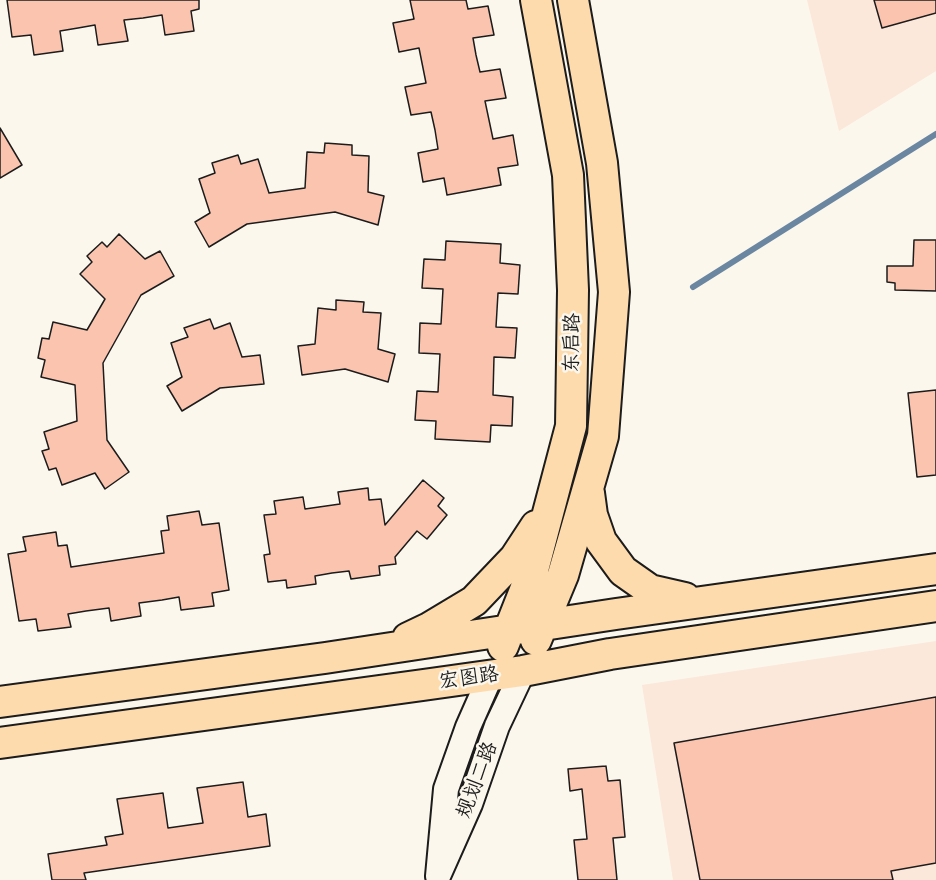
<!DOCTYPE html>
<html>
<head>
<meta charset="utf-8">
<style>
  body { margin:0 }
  canvas { display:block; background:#fbf7ec }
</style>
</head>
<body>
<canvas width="936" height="880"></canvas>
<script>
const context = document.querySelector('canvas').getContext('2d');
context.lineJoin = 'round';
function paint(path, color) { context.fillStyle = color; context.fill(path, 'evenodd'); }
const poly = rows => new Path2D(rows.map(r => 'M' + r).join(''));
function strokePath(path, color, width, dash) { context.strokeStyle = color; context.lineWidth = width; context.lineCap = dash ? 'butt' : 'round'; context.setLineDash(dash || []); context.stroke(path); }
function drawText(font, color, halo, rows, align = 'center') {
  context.font = font + ' Delius,"LXGW WenKai TC",sans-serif'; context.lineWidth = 5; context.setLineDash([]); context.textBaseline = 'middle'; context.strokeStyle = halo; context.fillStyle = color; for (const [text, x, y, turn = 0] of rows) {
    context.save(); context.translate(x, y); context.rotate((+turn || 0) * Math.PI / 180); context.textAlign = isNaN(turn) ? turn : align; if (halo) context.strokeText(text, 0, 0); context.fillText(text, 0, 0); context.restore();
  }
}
paint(poly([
  [807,0,936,0,936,71,839,131],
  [936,641,936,880,673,880,642,685]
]), '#fbe8da');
strokePath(poly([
  [693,287,936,134]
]), '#6b86a1', 6);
const building = poly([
  [7,0,199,0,199,9,191,11,194,31,165,35,162,15,143,18,124,20,128,41,98,45,95,25,78,28,60,31,63,51,34,55,31,35,12,37,7,0],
  [410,0,466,0,468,9,488,6,494,35,473,38,476,55,480,72,500,69,506,98,485,101,493,139,513,135,518,165,498,168,501,185,447,195,444,178,423,182,418,153,438,149,435,130,431,112,411,115,405,87,426,83,419,48,399,52,393,23,414,19,410,0],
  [874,0,936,0,936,13,882,28,874,0],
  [0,128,22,165,0,178,0,128],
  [325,143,352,145,352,155,369,156,368,192,384,196,378,225,335,212,247,224,209,247,195,222,210,213,199,179,215,173,212,163,238,155,241,164,258,159,269,193,305,188,307,152,324,153,325,143],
  [119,234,145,259,160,251,174,276,141,295,103,363,107,440,129,472,105,489,95,473,62,485,56,468,49,470,42,451,49,449,44,432,77,421,75,385,41,377,45,360,38,358,42,338,49,339,53,322,87,330,105,299,80,274,92,262,87,256,102,242,107,247,119,234],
  [914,240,936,240,936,291,895,290,895,283,887,282,887,266,913,266,914,240],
  [446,241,501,244,500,263,520,265,518,294,498,293,496,327,517,328,515,358,494,357,493,395,513,397,512,426,491,425,490,442,435,439,436,421,415,420,417,391,438,392,440,354,419,353,420,323,441,324,443,289,422,288,424,259,445,260,446,241],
  [336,300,364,302,363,312,381,313,378,349,395,354,388,382,345,369,302,375,298,346,315,344,318,308,336,310,336,300],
  [210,319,214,329,230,323,242,357,260,355,264,384,220,388,182,411,167,386,182,377,171,343,188,337,184,328,210,319],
  [936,390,936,475,917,477,908,393,936,390],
  [423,480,444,498,438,506,447,515,427,539,417,531,395,557,396,564,379,566,380,575,351,579,349,571,332,573,315,576,316,584,287,588,286,580,268,582,264,555,270,554,264,515,276,514,274,501,303,497,305,509,340,504,338,492,368,488,369,500,381,499,385,525,423,480],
  [199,511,202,525,219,523,229,590,212,593,214,606,181,610,179,597,162,600,139,603,141,616,111,621,109,608,86,611,68,614,71,627,38,631,36,619,19,621,8,554,26,551,23,537,56,532,58,546,67,545,71,567,164,553,161,531,169,530,167,516,199,511],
  [936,697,936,863,891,871,893,880,700,880,674,743,936,697],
  [606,766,608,781,620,780,625,837,613,838,617,880,578,880,574,840,587,839,582,789,570,791,568,769,606,766],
  [243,782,248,817,266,814,270,846,84,873,86,880,52,880,48,854,107,845,105,837,123,834,117,799,163,793,168,828,203,823,197,788,243,782]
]);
paint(building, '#fbc4af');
strokePath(building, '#1c1c1c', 1.5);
const minor = poly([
  [491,675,468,727,446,789,438,876,470,804,497,726,523,671]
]);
const major = poly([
  [589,493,592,515,601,541,623,571,650,590,685,598],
  [408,638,429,628,474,601,515,558,536,526],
  [536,640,563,575,603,436,614,292,602,163,573,0],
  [503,646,533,570,571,426,573,290,568,175,536,0],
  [0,702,325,658,616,614,936,569],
  [0,743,423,685,523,671,610,654,936,606]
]);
strokePath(minor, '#1c1c1c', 28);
strokePath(major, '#1c1c1c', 34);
strokePath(minor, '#fbf7ec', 24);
strokePath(major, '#fedbac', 30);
drawText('20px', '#1c1c1c', '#fbf7ec', [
  ["东启路",572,343,-89],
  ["宏图路",469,678,-8],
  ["规划二路",477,780,-69]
]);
</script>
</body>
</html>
